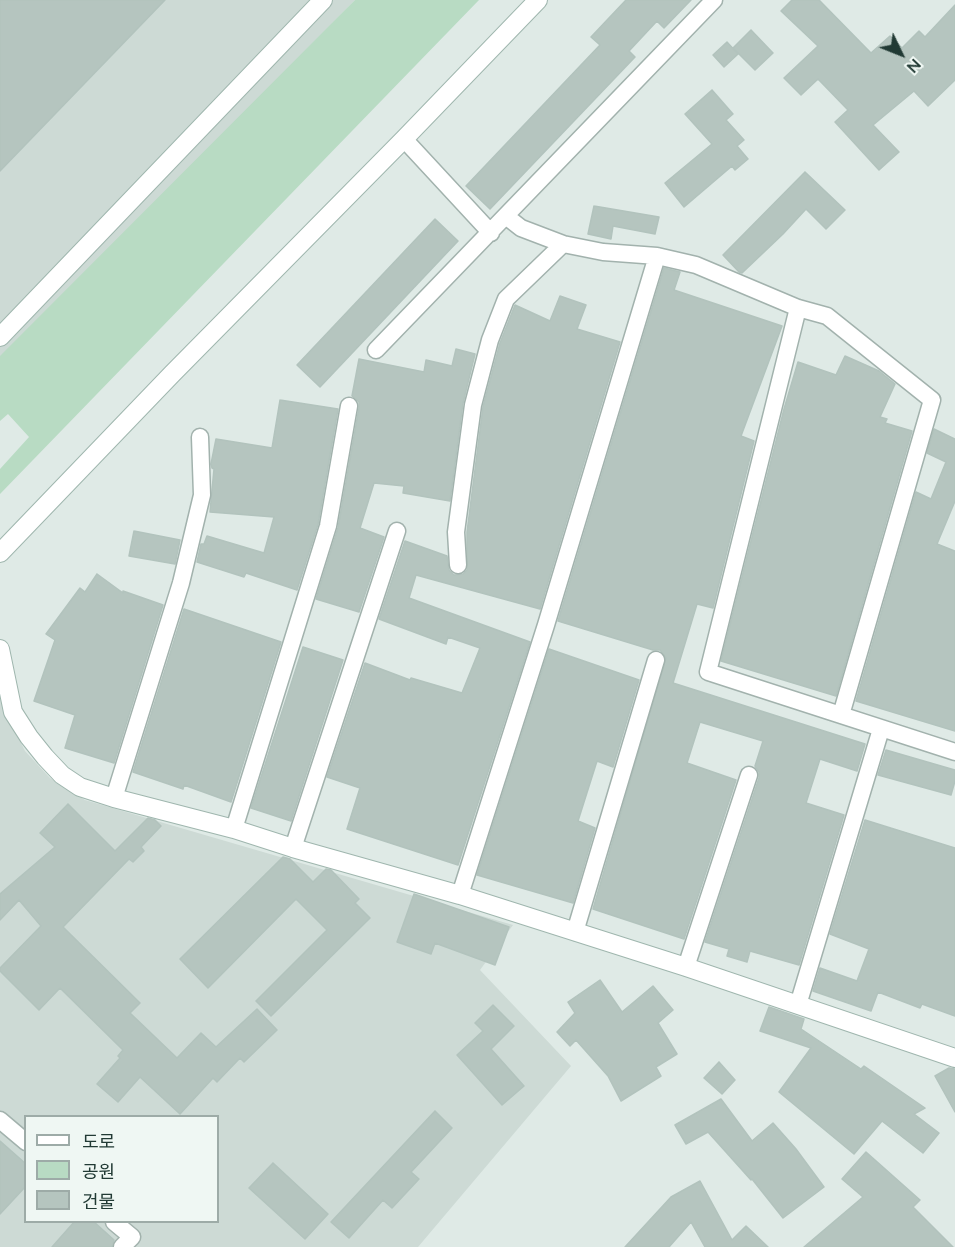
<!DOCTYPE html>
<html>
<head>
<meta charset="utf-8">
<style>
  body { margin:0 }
  #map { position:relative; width:955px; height:1247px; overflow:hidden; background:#dfeae6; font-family:Lato,"Noto Sans KR",sans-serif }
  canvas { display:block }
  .legend { position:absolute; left:24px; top:1115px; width:195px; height:108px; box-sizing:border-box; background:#eff7f3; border:2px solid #9daba7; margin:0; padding:8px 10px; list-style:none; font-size:18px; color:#213a34 }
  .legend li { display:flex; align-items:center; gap:12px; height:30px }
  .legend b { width:30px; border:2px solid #9daba7 }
  .north { position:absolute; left:871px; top:24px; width:60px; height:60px; -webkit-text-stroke:4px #eff7f3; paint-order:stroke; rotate:133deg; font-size:16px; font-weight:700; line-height:24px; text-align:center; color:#213a34 }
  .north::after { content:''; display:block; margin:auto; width:21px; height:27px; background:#213a34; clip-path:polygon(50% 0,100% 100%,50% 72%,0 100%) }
</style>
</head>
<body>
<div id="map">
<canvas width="955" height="1247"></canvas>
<ul class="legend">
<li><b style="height:8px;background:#fff"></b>도로</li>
<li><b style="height:16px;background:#b8dbc3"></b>공원</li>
<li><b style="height:16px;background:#b5c5bf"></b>건물</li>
</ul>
<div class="north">N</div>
</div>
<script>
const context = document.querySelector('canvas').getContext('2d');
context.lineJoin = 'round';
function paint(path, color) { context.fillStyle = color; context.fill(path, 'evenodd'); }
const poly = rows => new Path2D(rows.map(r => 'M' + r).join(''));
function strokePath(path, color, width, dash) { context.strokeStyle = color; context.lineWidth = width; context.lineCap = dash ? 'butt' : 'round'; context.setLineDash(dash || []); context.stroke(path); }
paint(poly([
  [0,0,355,0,0,369],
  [0,694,8,717,25,751,50,778,85,800,513,925,480,970,571,1066,418,1247,0,1247],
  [26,1116,218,1116,218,1222,26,1222]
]), '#cddad5');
paint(poly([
  [355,0,479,0,0,494,0,469,29,437,8,414,0,421,0,356]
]), '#b8dbc3');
const building = poly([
  [0,0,165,0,0,171,0,0],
  [626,0,691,0,664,28,657,21,629,51,635,57,490,209,466,186,600,45,591,37,626,0],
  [792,0,819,0,871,53,890,36,902,48,919,31,925,37,955,5,955,80,928,106,914,91,873,125,899,152,879,170,835,122,848,110,818,79,801,95,784,78,818,46,781,11,792,0],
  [751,30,773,53,755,70,733,48,751,30],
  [727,42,738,54,724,67,713,55,727,42],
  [712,90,733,114,726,120,744,140,737,146,748,159,735,170,732,166,684,207,665,183,712,144,685,114,712,90],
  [805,172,845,210,826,229,806,209,783,234,742,273,739,272,723,255,805,172],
  [594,206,659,217,655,234,613,226,611,239,588,234,594,206],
  [435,219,458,241,320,387,297,365,435,219],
  [664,268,680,272,674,290,782,326,741,436,754,441,713,608,697,604,673,683,865,744,857,771,820,759,806,803,844,815,799,965,750,951,747,962,727,956,729,949,705,942,759,778,759,772,755,766,763,741,700,722,687,763,736,780,684,939,593,909,666,658,660,650,653,650,558,621,664,268],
  [560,296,586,305,577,329,620,342,540,609,416,575,409,598,530,642,458,865,347,829,360,788,327,777,365,663,410,680,411,678,462,693,480,648,448,637,446,644,379,619,405,541,447,556,449,570,454,575,463,574,467,570,467,532,483,407,500,343,515,305,550,321,560,296],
  [456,349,475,354,463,403,450,501,403,493,404,486,374,483,360,528,384,537,359,612,316,599,338,528,359,408,359,402,352,396,359,359,424,372,426,360,452,366,456,349],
  [845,356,879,371,895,384,880,417,887,419,885,423,912,431,836,696,721,661,784,409,798,362,836,375,845,356],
  [280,400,338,409,318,524,297,590,246,573,244,577,197,562,201,544,204,544,207,536,264,553,274,517,210,512,214,469,212,468,211,464,216,439,272,448,280,400],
  [934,429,955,439,955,501,937,544,955,551,955,731,856,701,916,492,931,499,946,462,927,453,934,429],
  [134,531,180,540,175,564,129,556,134,531],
  [97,574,123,593,123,591,163,605,114,763,65,748,75,715,34,701,55,640,46,634,80,588,85,592,97,574],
  [184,609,281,642,231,802,184,785,183,789,133,772,184,609],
  [303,647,343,660,291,821,251,808,303,647],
  [549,649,639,680,613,767,597,761,578,821,595,828,573,903,477,875,549,649],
  [886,750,955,770,955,781,951,795,878,775,886,750],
  [68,804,115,851,148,818,155,820,161,826,141,847,144,851,133,862,129,859,63,927,140,1003,130,1013,177,1058,201,1033,216,1047,257,1009,277,1030,244,1062,240,1058,217,1082,213,1078,180,1114,140,1077,118,1102,97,1084,120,1058,118,1056,123,1050,60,988,39,1010,0,971,0,968,41,926,19,900,0,920,0,894,55,847,40,833,68,804],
  [865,820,955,848,955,1016,922,1004,920,1008,878,992,871,1011,813,991,820,968,857,981,869,949,830,934,865,820],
  [283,857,290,859,313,882,326,869,331,870,359,899,355,903,370,918,271,1016,256,1001,327,930,296,899,208,988,180,959,283,857],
  [414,894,509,927,495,965,435,943,431,954,397,942,414,894],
  [600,980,622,1012,653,986,673,1010,658,1023,677,1054,656,1067,661,1076,621,1101,608,1076,576,1040,570,1046,557,1032,575,1013,568,1002,600,980],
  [493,1005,514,1026,491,1049,524,1086,502,1105,457,1055,483,1031,475,1023,493,1005],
  [769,1007,804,1019,801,1029,861,1069,864,1066,925,1108,914,1114,939,1133,923,1153,882,1121,854,1154,779,1092,811,1048,760,1031,769,1007],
  [719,1062,735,1080,722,1094,704,1078,719,1062],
  [949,1068,955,1069,955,1112,935,1076,949,1068],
  [721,1099,752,1141,773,1123,796,1149,824,1187,783,1218,752,1179,751,1180,708,1132,686,1144,675,1125,721,1099],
  [435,1111,452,1128,411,1172,419,1179,392,1208,383,1200,349,1238,331,1222,435,1111],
  [0,1141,26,1164,26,1186,0,1214,0,1141],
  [866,1152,920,1200,913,1207,953,1247,804,1247,863,1197,842,1179,866,1152],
  [273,1163,328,1214,305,1239,249,1188,273,1163],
  [700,1181,732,1240,746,1226,768,1247,705,1247,691,1222,669,1247,625,1247,671,1197,700,1181],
  [75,1221,93,1221,114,1240,112,1247,52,1247,75,1221]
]);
paint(building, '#b5c5bf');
strokePath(building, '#b2c3bd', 1.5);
const street = poly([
  [404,139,491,233],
  [507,217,521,228,563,244],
  [798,308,708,672,955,752],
  [376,350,714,0],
  [458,565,456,532,473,405,490,340,506,299,563,244,603,252,657,256,696,265,798,308,827,316,932,400,841,715],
  [114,798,181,583,202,495,200,437],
  [234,829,328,526,349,406],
  [293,848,397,531],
  [460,895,546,625,657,256],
  [575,932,656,660],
  [686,967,749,775],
  [798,1005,881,729],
  [0,1120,26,1142],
  [114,1222,132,1237,122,1247]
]);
const secondary = poly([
  [0,337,323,0],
  [0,553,172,374,404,139,538,0],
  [0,649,13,712,29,737,45,757,62,775,80,787,114,798,234,829,293,848,460,895,686,967,955,1058]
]);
strokePath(street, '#a2b2ad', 19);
strokePath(secondary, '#9fb6ae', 20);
strokePath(street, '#fff', 16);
strokePath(secondary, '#fff', 18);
</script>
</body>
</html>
